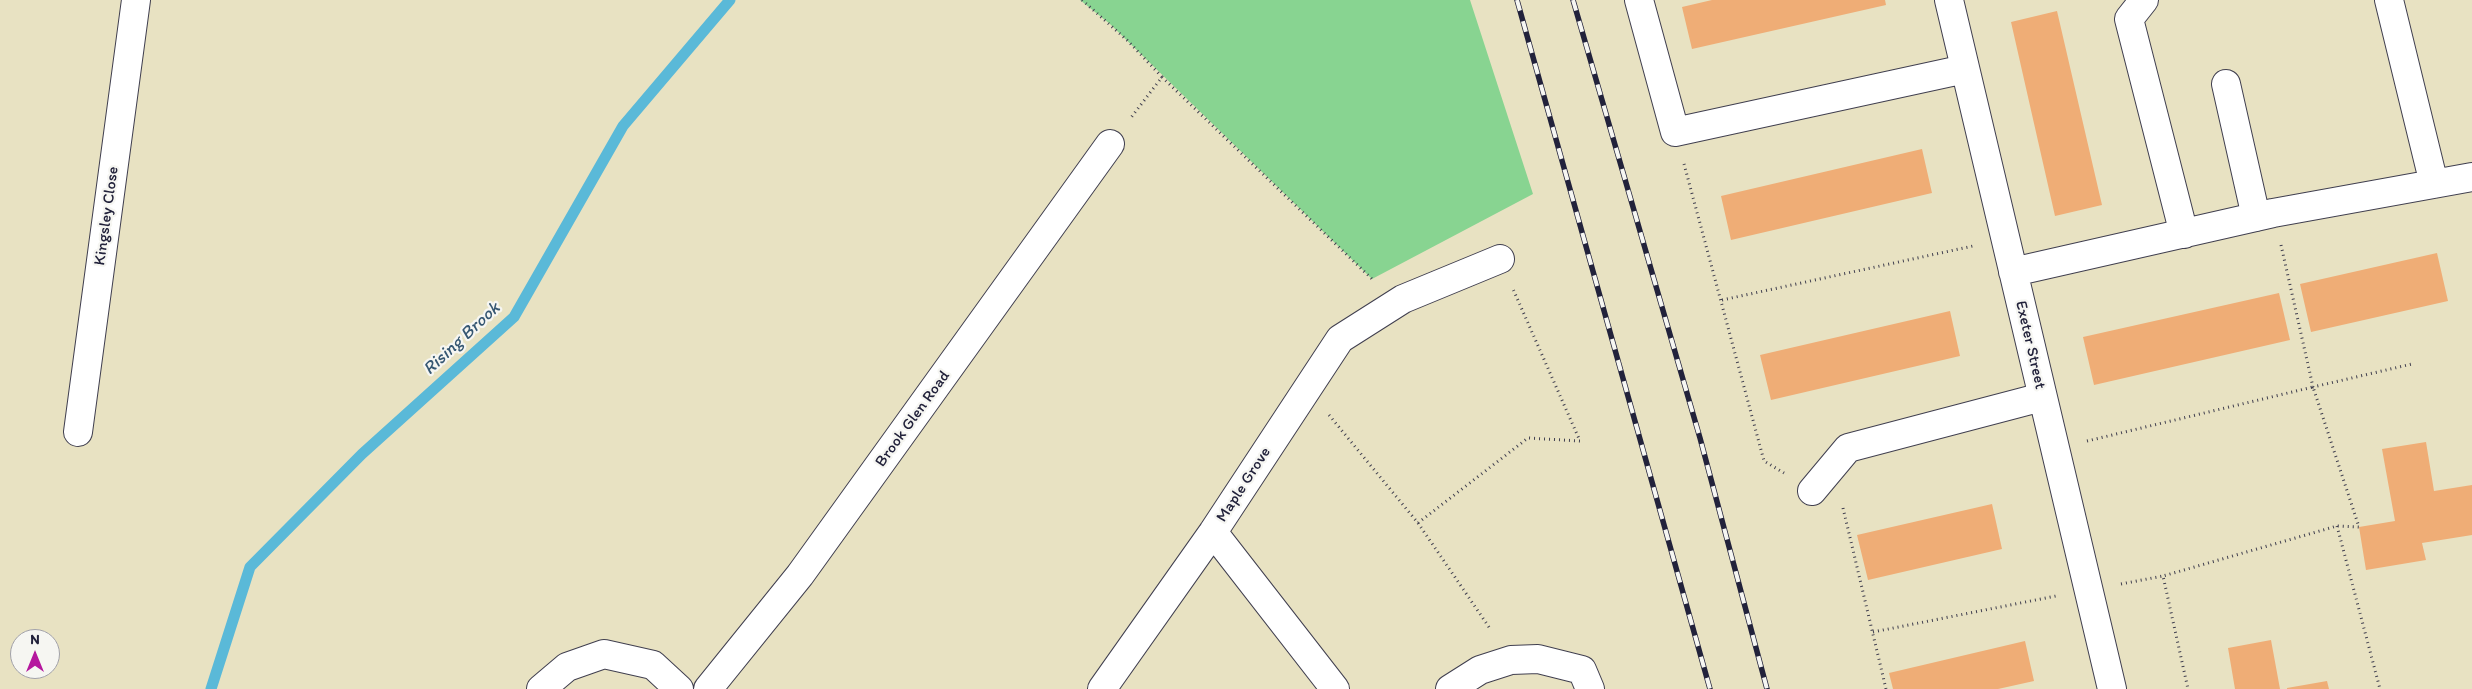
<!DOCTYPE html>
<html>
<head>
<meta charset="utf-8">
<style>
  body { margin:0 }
  #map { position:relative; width:2472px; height:689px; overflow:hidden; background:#e8e2c2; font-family:Itim,sans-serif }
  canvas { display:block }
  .north { position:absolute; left:10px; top:629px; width:50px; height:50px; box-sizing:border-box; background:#f6f6f2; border:1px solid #a1a1a9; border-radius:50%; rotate:0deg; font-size:14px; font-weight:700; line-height:20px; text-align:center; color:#22223b }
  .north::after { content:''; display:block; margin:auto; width:18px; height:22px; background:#b5179e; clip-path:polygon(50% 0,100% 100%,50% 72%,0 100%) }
</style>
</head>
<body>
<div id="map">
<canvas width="2472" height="689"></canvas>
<div class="north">N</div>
</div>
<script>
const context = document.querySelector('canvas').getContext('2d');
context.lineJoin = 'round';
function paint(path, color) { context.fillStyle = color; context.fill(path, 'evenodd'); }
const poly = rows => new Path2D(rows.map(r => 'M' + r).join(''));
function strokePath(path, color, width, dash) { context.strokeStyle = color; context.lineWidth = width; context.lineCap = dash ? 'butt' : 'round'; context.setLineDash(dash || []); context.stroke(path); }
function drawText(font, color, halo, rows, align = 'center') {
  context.font = font + ' Itim,sans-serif'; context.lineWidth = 4.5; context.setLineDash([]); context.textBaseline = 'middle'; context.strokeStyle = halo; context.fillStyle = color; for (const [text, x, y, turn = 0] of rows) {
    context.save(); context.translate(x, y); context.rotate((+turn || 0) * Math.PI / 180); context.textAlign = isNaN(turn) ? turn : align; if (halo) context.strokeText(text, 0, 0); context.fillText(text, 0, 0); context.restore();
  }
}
paint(poly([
  [1080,0,1470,0,1533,194,1372,279,1110,24]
]), '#88d491');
strokePath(poly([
  [211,689,250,567,362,454,514,317,623,126,730,0]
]), '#5ab9d8', 11);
paint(poly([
  [1712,0,1885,0,1886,5,1692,49,1682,7],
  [2057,11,2102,205,2055,216,2011,22],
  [1922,149,1932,193,1731,240,1721,196],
  [2437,253,2448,301,2311,332,2300,284],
  [2279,293,2290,340,2094,385,2083,337],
  [1950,311,1960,356,1771,400,1760,355],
  [2426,442,2434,491,2472,485,2472,535,2422,543,2426,560,2366,570,2359,527,2395,521,2382,449],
  [1992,504,2002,549,1868,580,1857,535],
  [2271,640,2280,689,2235,689,2228,648],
  [2025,641,2034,681,1998,689,1893,689,1889,673],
  [2327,681,2329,689,2287,689,2287,688]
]), '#efad76');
const minor = poly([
  [1639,0,1675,132,1965,69],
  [1949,0,2112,689],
  [2144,0,2129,19,2184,234],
  [2389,0,2434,184],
  [2226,84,2256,217],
  [2013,272,2273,213,2472,177],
  [78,432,136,0],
  [1812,491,1848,448,2042,397],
  [1213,532,1335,689],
  [541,689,567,667,604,654,653,665,679,689],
  [708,689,800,575,1110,144],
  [1102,689,1213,532,1340,339,1403,299,1500,259],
  [1450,689,1480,670,1511,660,1538,659,1582,670,1590,689]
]);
strokePath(minor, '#403f4f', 30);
strokePath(poly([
  [1082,0,1128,41,1162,77,1130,119],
  [1162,77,1372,279],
  [1684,164,1764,461,1784,473],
  [2281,245,2313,387,2412,364],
  [1722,300,1973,246],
  [1329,415,1418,523,1528,438,1580,441,1513,289],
  [2087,441,2313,387,2359,527,2337,526,2163,576,2188,689],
  [1843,508,1886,689],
  [1418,523,1491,630],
  [2337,526,2380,689],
  [2121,584,2163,576],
  [1873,632,2056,596]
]), '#403f4f', 3, [1, 4]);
strokePath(minor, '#fff', 28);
const rail = poly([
  [1517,0,1710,689],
  [1573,0,1700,438,1767,689]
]);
strokePath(rail, '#22223b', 5.5);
strokePath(rail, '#f6f6f2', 4, [11]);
drawText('16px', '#22223b', '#f6f6f2', [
  ["Kingsley Close",107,216,-82],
  ["Exeter Street",2030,345,77],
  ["Brook Glen Road",913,419,-54],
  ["Maple Grove",1244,485,-57]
]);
drawText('italic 18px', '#365772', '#f6f6f2', [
  ["Rising Brook",462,339,-43]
]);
</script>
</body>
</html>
